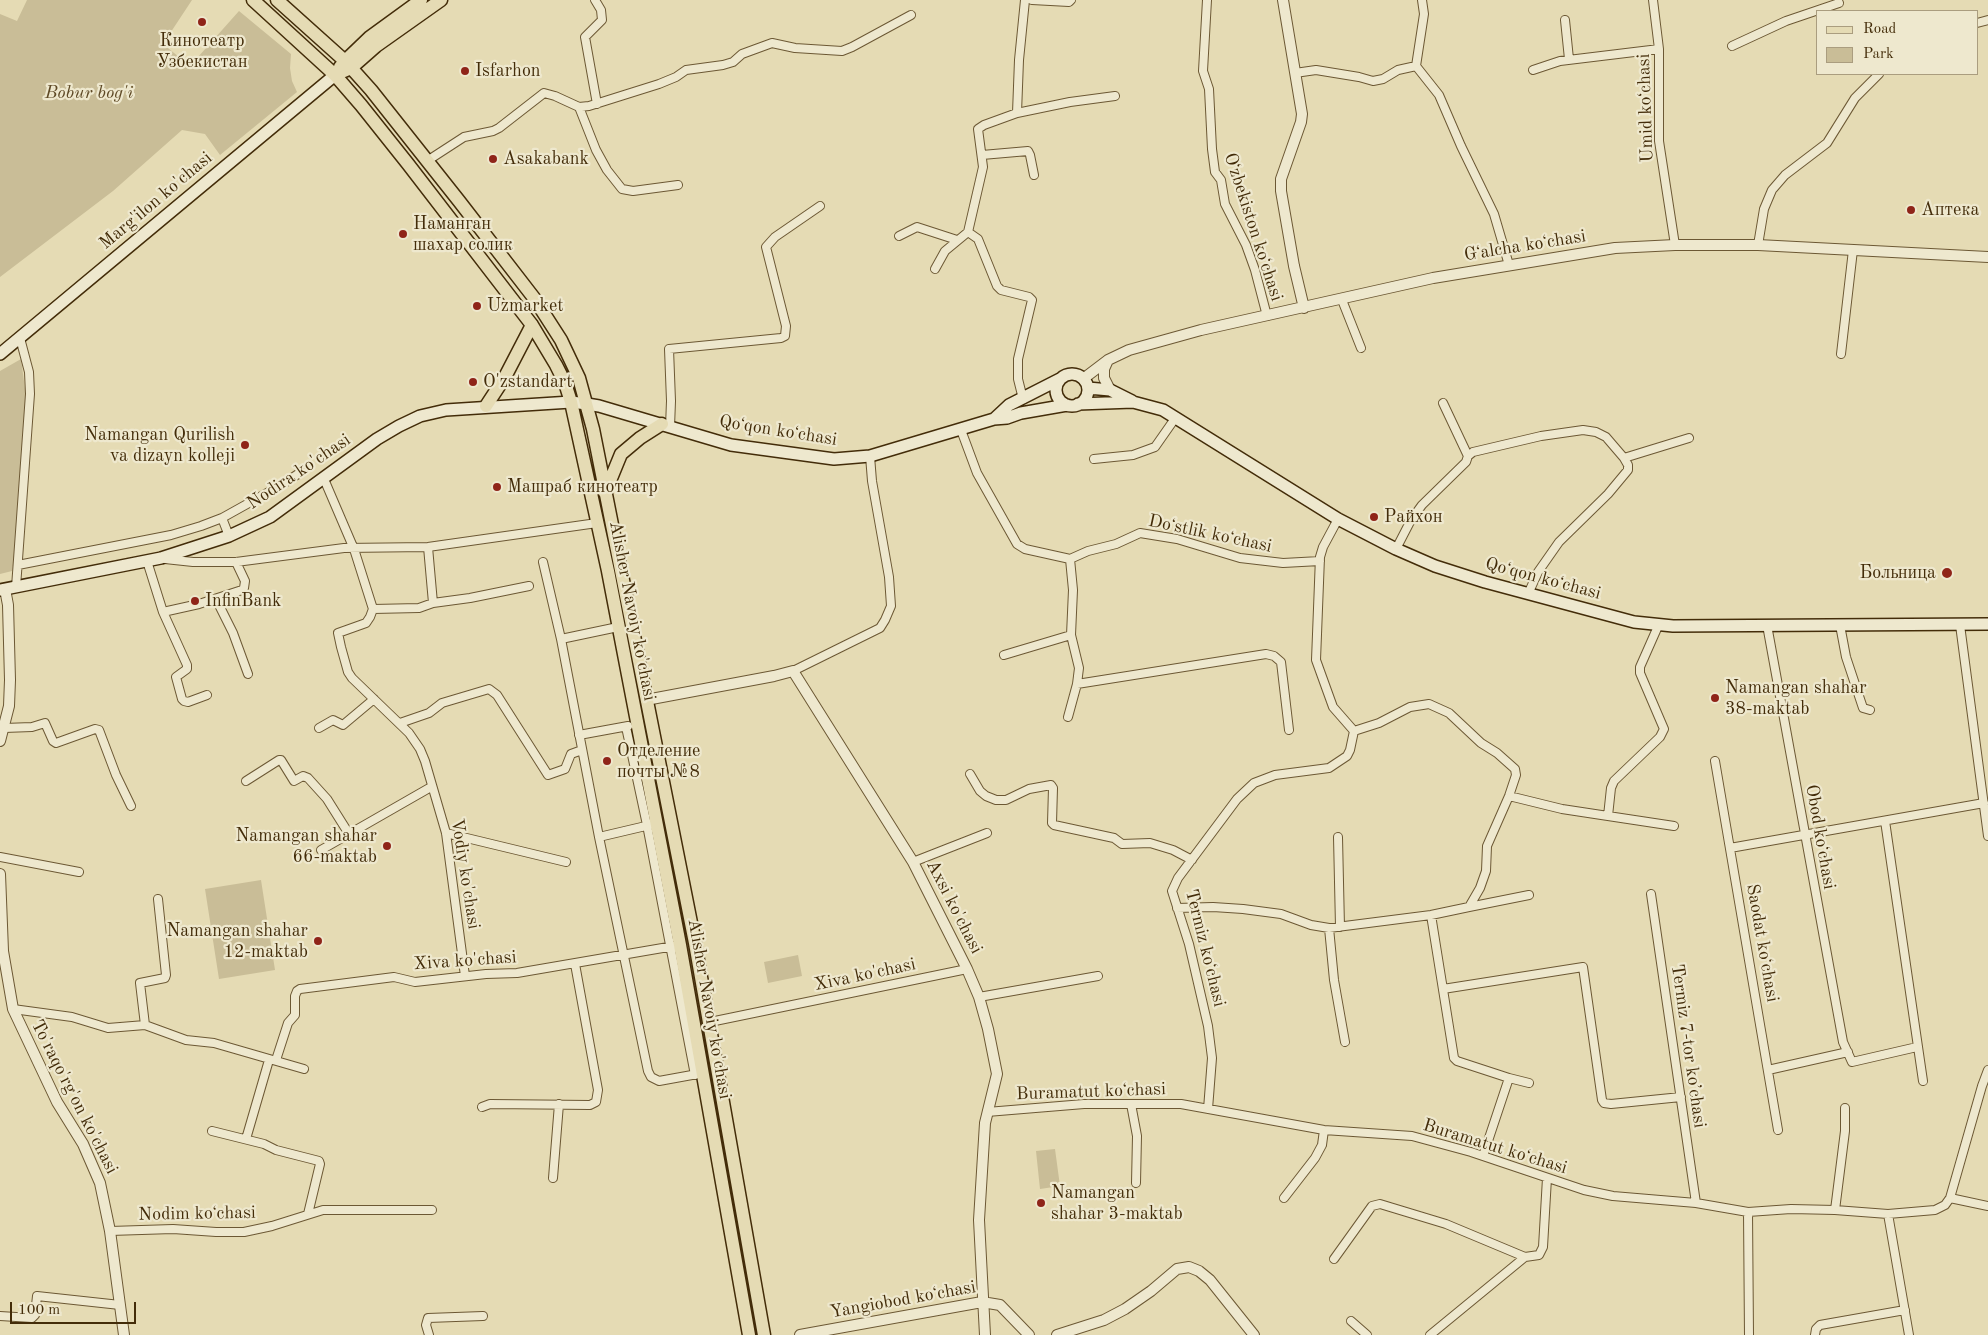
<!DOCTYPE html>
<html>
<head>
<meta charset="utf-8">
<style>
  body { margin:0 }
  #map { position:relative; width:1988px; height:1335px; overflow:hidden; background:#e5dbb4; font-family:"Old Standard TT",serif }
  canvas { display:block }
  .legend { position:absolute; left:1816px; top:10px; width:162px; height:65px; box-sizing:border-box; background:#eee8ce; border:1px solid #aa9d7f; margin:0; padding:6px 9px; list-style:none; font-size:15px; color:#432c09 }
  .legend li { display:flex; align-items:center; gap:10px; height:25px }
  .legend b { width:25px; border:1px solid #aa9d7f }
  .scale { position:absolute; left:10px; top:1302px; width:126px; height:22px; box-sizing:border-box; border:2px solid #432c09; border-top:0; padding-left:6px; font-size:15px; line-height:18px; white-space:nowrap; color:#432c09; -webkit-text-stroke:4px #eee8ce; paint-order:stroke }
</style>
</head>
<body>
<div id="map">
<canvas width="1988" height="1335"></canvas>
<ul class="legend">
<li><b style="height:6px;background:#e5dbb4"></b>Road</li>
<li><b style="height:14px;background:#c9bd97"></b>Park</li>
</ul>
<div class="scale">100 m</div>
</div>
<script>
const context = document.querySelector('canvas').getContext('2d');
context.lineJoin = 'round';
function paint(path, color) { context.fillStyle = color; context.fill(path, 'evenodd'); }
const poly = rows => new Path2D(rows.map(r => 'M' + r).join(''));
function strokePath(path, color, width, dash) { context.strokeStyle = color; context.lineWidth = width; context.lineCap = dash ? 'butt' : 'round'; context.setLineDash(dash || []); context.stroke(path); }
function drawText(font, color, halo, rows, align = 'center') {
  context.font = font + ' "Old Standard TT",serif'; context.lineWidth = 4.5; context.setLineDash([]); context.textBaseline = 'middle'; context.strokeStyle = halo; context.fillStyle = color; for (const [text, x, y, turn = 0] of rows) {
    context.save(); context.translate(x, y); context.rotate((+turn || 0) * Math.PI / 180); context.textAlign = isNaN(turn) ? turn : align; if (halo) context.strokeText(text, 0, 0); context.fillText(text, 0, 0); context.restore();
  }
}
paint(poly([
  [27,0,192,0,163,44,190,66,239,11,291,54,290,68,292,81,297,92,220,155,205,134,182,130,113,191,0,277,0,14,17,21],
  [21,359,27,404,16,548,12,571,0,574,0,371],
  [261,880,275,970,219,979,205,889],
  [798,955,802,976,768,983,764,962],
  [1055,1149,1060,1186,1040,1189,1036,1151]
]), '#c9bd97');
const minor = poly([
  [595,0,601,10,602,20,585,37,597,104],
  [1032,0,1069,2,1071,0],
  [1207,0,1203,71,1209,89,1212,149,1215,172,1221,180,1225,204,1246,245,1255,270,1267,316],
  [1653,0,1659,49,1659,141,1675,245],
  [1565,20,1569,59],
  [1977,23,1988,20],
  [1732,46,1786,21,1839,3],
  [1416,66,1424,14,1422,0],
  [1533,70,1560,61,1659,49],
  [1295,73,1316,70,1359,77,1373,81,1383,79,1398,70,1416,66,1439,95,1461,146,1494,214,1509,265],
  [579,107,596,150,607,170,622,189,633,191,678,185],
  [1017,113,1070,102,1115,96],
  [982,155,1028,151,1030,155,1034,175],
  [427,161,464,137,493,131,499,128,544,93,555,96,579,107,589,106,659,84,676,77,686,70,723,65,733,62,742,54,772,43,795,48,842,51,852,47,911,15],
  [899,236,917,227,957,240],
  [1758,245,1764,209,1772,190,1785,175,1827,143,1855,98,1879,74],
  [935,269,945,251,968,232],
  [1342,300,1361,348],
  [1841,354,1853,250],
  [1023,399,1018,379,1018,359,1032,300,1029,297,1001,290,997,286,978,239,968,232,983,167,978,129,984,125,1017,113,1019,60,1025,0],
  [1443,403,1468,456],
  [670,427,671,401,669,349,781,338,785,336,786,326,766,247,775,237,820,206],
  [961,430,977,473,1017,544,1025,549,1070,559,1073,590,1071,635,1079,668,1077,684,1068,717],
  [1624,458,1689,438],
  [1094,459,1133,455,1155,447,1176,417],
  [324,479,354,549,373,609,370,617,366,623,338,633,341,647,348,672,352,678,409,733,420,749,425,761,446,833,465,976],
  [222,518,229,536],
  [428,547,433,603],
  [1396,549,1411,520,1422,505,1466,462,1468,456,1473,452,1541,436,1583,430,1596,432,1606,437,1624,458,1628,465,1628,470,1608,494,1559,542,1538,572,1528,594],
  [165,559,193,562,236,562,344,548,428,547,597,523],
  [1070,559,1088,551,1116,544,1140,533,1177,539,1240,558,1283,563,1320,561],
  [147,561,163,612,187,665,187,669,176,677,182,699,184,701,188,702,207,695],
  [543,562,561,639,599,837,648,1071,651,1077,659,1081,703,1073],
  [18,565,171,535,201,526,222,518,283,484,301,472],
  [16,587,30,394,29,372,20,338],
  [216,599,233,633,248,674],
  [373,609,419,608,433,603,470,598,529,586],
  [163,612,199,604,242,590,244,588,245,581,236,562],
  [1767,625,1843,1042,1852,1062,1917,1047],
  [1840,625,1846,657,1863,708,1870,710],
  [1960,625,1988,836],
  [561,639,618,627],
  [1004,655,1071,635],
  [793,671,880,628,885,620,891,606,889,577,872,481,870,456],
  [1077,684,1266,654,1274,656,1281,662,1289,730],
  [400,723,429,713,442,703,489,689,497,695,548,775,565,769,571,754,582,750],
  [626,727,647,825,695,1075],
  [4,728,32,727,45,723,53,741,56,743,95,729,99,730,116,775,131,806],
  [319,728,333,720,343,725,374,699],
  [579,735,628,726],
  [1715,761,1778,1130],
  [970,774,980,791,986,796,996,800,1006,800,1029,789,1051,785,1053,788,1052,823,1054,825,1114,838,1122,844,1150,843,1173,850,1192,860],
  [246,781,279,760,281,760,294,781,303,776,308,778,327,799,349,834],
  [1509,796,1562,809,1608,816,1611,788,1614,781,1660,737,1664,729,1640,673,1640,667,1659,624],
  [1608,816,1674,826],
  [1885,821,1923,1081],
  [446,833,566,862],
  [599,837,650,825],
  [1338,837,1340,927],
  [1730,848,1984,803],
  [321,850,431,787],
  [0,857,79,872],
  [913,862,987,833],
  [1651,894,1696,1203],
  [1469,907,1529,895],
  [1177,908,1213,907,1243,909,1281,914,1311,925,1329,928,1431,915,1469,907,1480,888,1486,871,1487,846,1509,796,1516,775,1515,769,1497,753,1481,743,1449,713,1429,704,1410,707,1379,723,1354,731],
  [1431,915,1454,1058,1457,1061,1509,1078,1483,1156],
  [1329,928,1334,980,1345,1042],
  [1443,989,1583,967,1602,1100,1604,1103,1611,1104,1681,1097],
  [979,997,1098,976],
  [13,1009,72,1017,108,1028,145,1025,186,1040,214,1043,304,1069],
  [710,1022,967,969],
  [145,1025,140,983,165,978,166,975,158,899],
  [276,1060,288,1023,295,1015,295,996,297,991,300,989,394,977,415,982,486,974,517,973,680,945],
  [1768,1070,1848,1052],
  [1509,1078,1529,1083],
  [1131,1104,1137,1136,1136,1183],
  [482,1107,490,1104,590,1105,596,1102,598,1090,575,964],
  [1208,1109,1212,1058,1208,1026,1189,944,1172,891,1178,878,1237,799,1254,783,1275,775,1329,768,1347,756,1350,750,1354,731,1333,707,1316,660,1320,557,1323,547,1338,519],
  [987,1112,1084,1104,1181,1104,1324,1130,1412,1136,1471,1152,1584,1190,1613,1196,1696,1203,1748,1212,1791,1209,1835,1210,1888,1214,1935,1210,1945,1205,1950,1198,1988,1206],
  [212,1131,264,1144,276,1150,319,1161,320,1164,308,1214],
  [246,1139,269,1060],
  [553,1178,559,1104],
  [1284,1198,1315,1158,1322,1145,1324,1130],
  [1950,1198,1982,1086,1988,1070],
  [1835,1210,1845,1131,1845,1108],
  [1748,1212,1749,1335],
  [1888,1214,1909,1335],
  [110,1231,173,1229,216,1232,244,1232,272,1226,323,1210,432,1210],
  [1334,1259,1372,1206,1380,1204,1446,1224,1525,1257],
  [0,1316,32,1318,35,1315,37,1296,120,1305],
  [1351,1321,1367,1335],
  [429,1335,426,1325,428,1318,483,1316],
  [1430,1335,1525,1257,1539,1255,1543,1247,1547,1178],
  [1815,1335,1816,1329,1820,1325,1905,1310]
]);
const tertiary = poly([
  [1283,0,1302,114,1301,122,1281,179,1281,191,1294,266,1304,308],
  [1108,360,1104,369,1104,378,1110,390],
  [1083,379,1108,360,1129,350,1201,330,1433,278,1615,248,1675,245,1758,245,1988,257],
  [646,700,774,676,793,671,913,862,967,969,979,997,988,1029,997,1074,985,1123,979,1220,985,1335],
  [0,741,9,706,10,680,8,605,5,589],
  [0,874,3,951,13,1009,57,1102,83,1144,100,1183,110,1231,124,1335],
  [800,1335,982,1302,1000,1305,1029,1335],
  [1057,1335,1104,1320,1125,1309,1151,1291,1177,1269,1189,1267,1199,1271,1210,1280,1254,1335]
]);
const secondary = poly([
  [0,354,335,75],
  '1056 390a16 16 0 1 1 32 0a16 16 0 1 1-32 0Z',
  [1088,388,1110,390,1132,401],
  [1078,404,1133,402,1163,410,1338,519,1396,549,1435,566,1485,582,1634,622,1673,626,1988,624],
  [994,419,1009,405,1060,379],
  [0,590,161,558,229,536,270,517,377,439,399,426,420,416,446,410,571,402,587,404,599,406,731,445,834,459,870,456,994,419,1007,418,1021,413,1067,405]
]);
const primary = poly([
  [253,0,335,75,361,105,408,164,532,325,556,365,565,383,571,402,608,571,680,945,749,1335],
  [277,0,345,61,371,90,459,201,534,298,561,340,579,378,593,429,695,943,764,1335],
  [340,67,345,61,370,37,421,0],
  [344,71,351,68,376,46,441,0],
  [486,406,505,377,532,325],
  [605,493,621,454,640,438,662,424]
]);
strokePath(minor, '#6c5834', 10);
strokePath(tertiary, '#6c5834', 12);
strokePath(secondary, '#432c09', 14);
strokePath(primary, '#432c09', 15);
strokePath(minor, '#eee8ce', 8);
strokePath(tertiary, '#eee8ce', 10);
strokePath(secondary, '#eee8ce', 11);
strokePath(primary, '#e5dbb4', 12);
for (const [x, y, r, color] of [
  [202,22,5,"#8f2418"],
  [465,71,5,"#8f2418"],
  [493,159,5,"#8f2418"],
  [1911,210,5,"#8f2418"],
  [403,234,5,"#8f2418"],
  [477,306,5,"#8f2418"],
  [473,382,5,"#8f2418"],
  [245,445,5,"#8f2418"],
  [497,487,5,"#8f2418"],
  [1374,517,5,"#8f2418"],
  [1947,573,6,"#8f2418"],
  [195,601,5,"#8f2418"],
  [1715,698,5,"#8f2418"],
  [607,761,5,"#8f2418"],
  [387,846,5,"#8f2418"],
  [318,941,5,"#8f2418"],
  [1041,1203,5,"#8f2418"]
]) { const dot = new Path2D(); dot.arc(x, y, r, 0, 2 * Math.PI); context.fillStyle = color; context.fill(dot); strokePath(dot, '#eee8ce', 2); }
drawText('18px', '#432c09', '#eee8ce', [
  ["Кинотеатр",202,41,"center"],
  ["Узбекистан",202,62,"center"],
  ["Isfarhon",475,71],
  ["Asakabank",503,159],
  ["Аптека",1921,210],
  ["Наманган",413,224],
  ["шахар солик",413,245],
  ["Uzmarket",487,306],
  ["O'zstandart",483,382],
  ["Namangan Qurilish",235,435,"right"],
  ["va dizayn kolleji",235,456,"right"],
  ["Машраб кинотеатр",507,487],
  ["Райхон",1384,517],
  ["Больница",1936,573,"right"],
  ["InfinBank",205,601],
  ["Namangan shahar",1725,688],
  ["38-maktab",1725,709],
  ["Отделение",617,751],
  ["почты №8",617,772],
  ["Namangan shahar",377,836,"right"],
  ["66-maktab",377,857,"right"],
  ["Namangan shahar",308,931,"right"],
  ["12-maktab",308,952,"right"],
  ["Namangan",1051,1193],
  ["shahar 3-maktab",1051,1214]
], 'left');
drawText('italic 18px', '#5e4925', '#eee8ce', [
  ["Bobur bog'i",89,93]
]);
drawText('18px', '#432c09', '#eee8ce', [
  ["Umid koʻchasi",1646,108,-92],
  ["Marg'ilon ko'chasi",156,201,-40],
  ["Oʻzbekiston koʻchasi",1253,227,72],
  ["Gʻalcha koʻchasi",1525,246,-9],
  ["Qoʻqon koʻchasi",778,431,9],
  ["Nodira ko'chasi",299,472,-34],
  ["Doʻstlik koʻchasi",1210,534,12],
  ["Qoʻqon koʻchasi",1543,579,15],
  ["Alisher Navoiy ko'chasi",632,611,79],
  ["Obod koʻchasi",1820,837,80],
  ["Vodiy ko'chasi",465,874,81],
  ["Axsi ko'chasi",954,907,63],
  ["Saodat koʻchasi",1762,943,80],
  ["Termiz koʻchasi",1205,948,76],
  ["Xiva ko'chasi",465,961,-4],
  ["Xiva ko'chasi",865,975,-12],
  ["Alisher Navoiy ko'chasi",709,1009,80],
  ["Termiz 7-tor koʼchasi",1688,1046,82],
  ["Buramatut koʻchasi",1091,1092,-2],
  ["To'raqo'rg'on ko'chasi",74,1097,63],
  ["Buramatut koʻchasi",1495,1147,17],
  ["Nodim koʻchasi",197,1214,-1],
  ["Yangiobod koʻchasi",903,1300,-10]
]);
</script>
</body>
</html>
